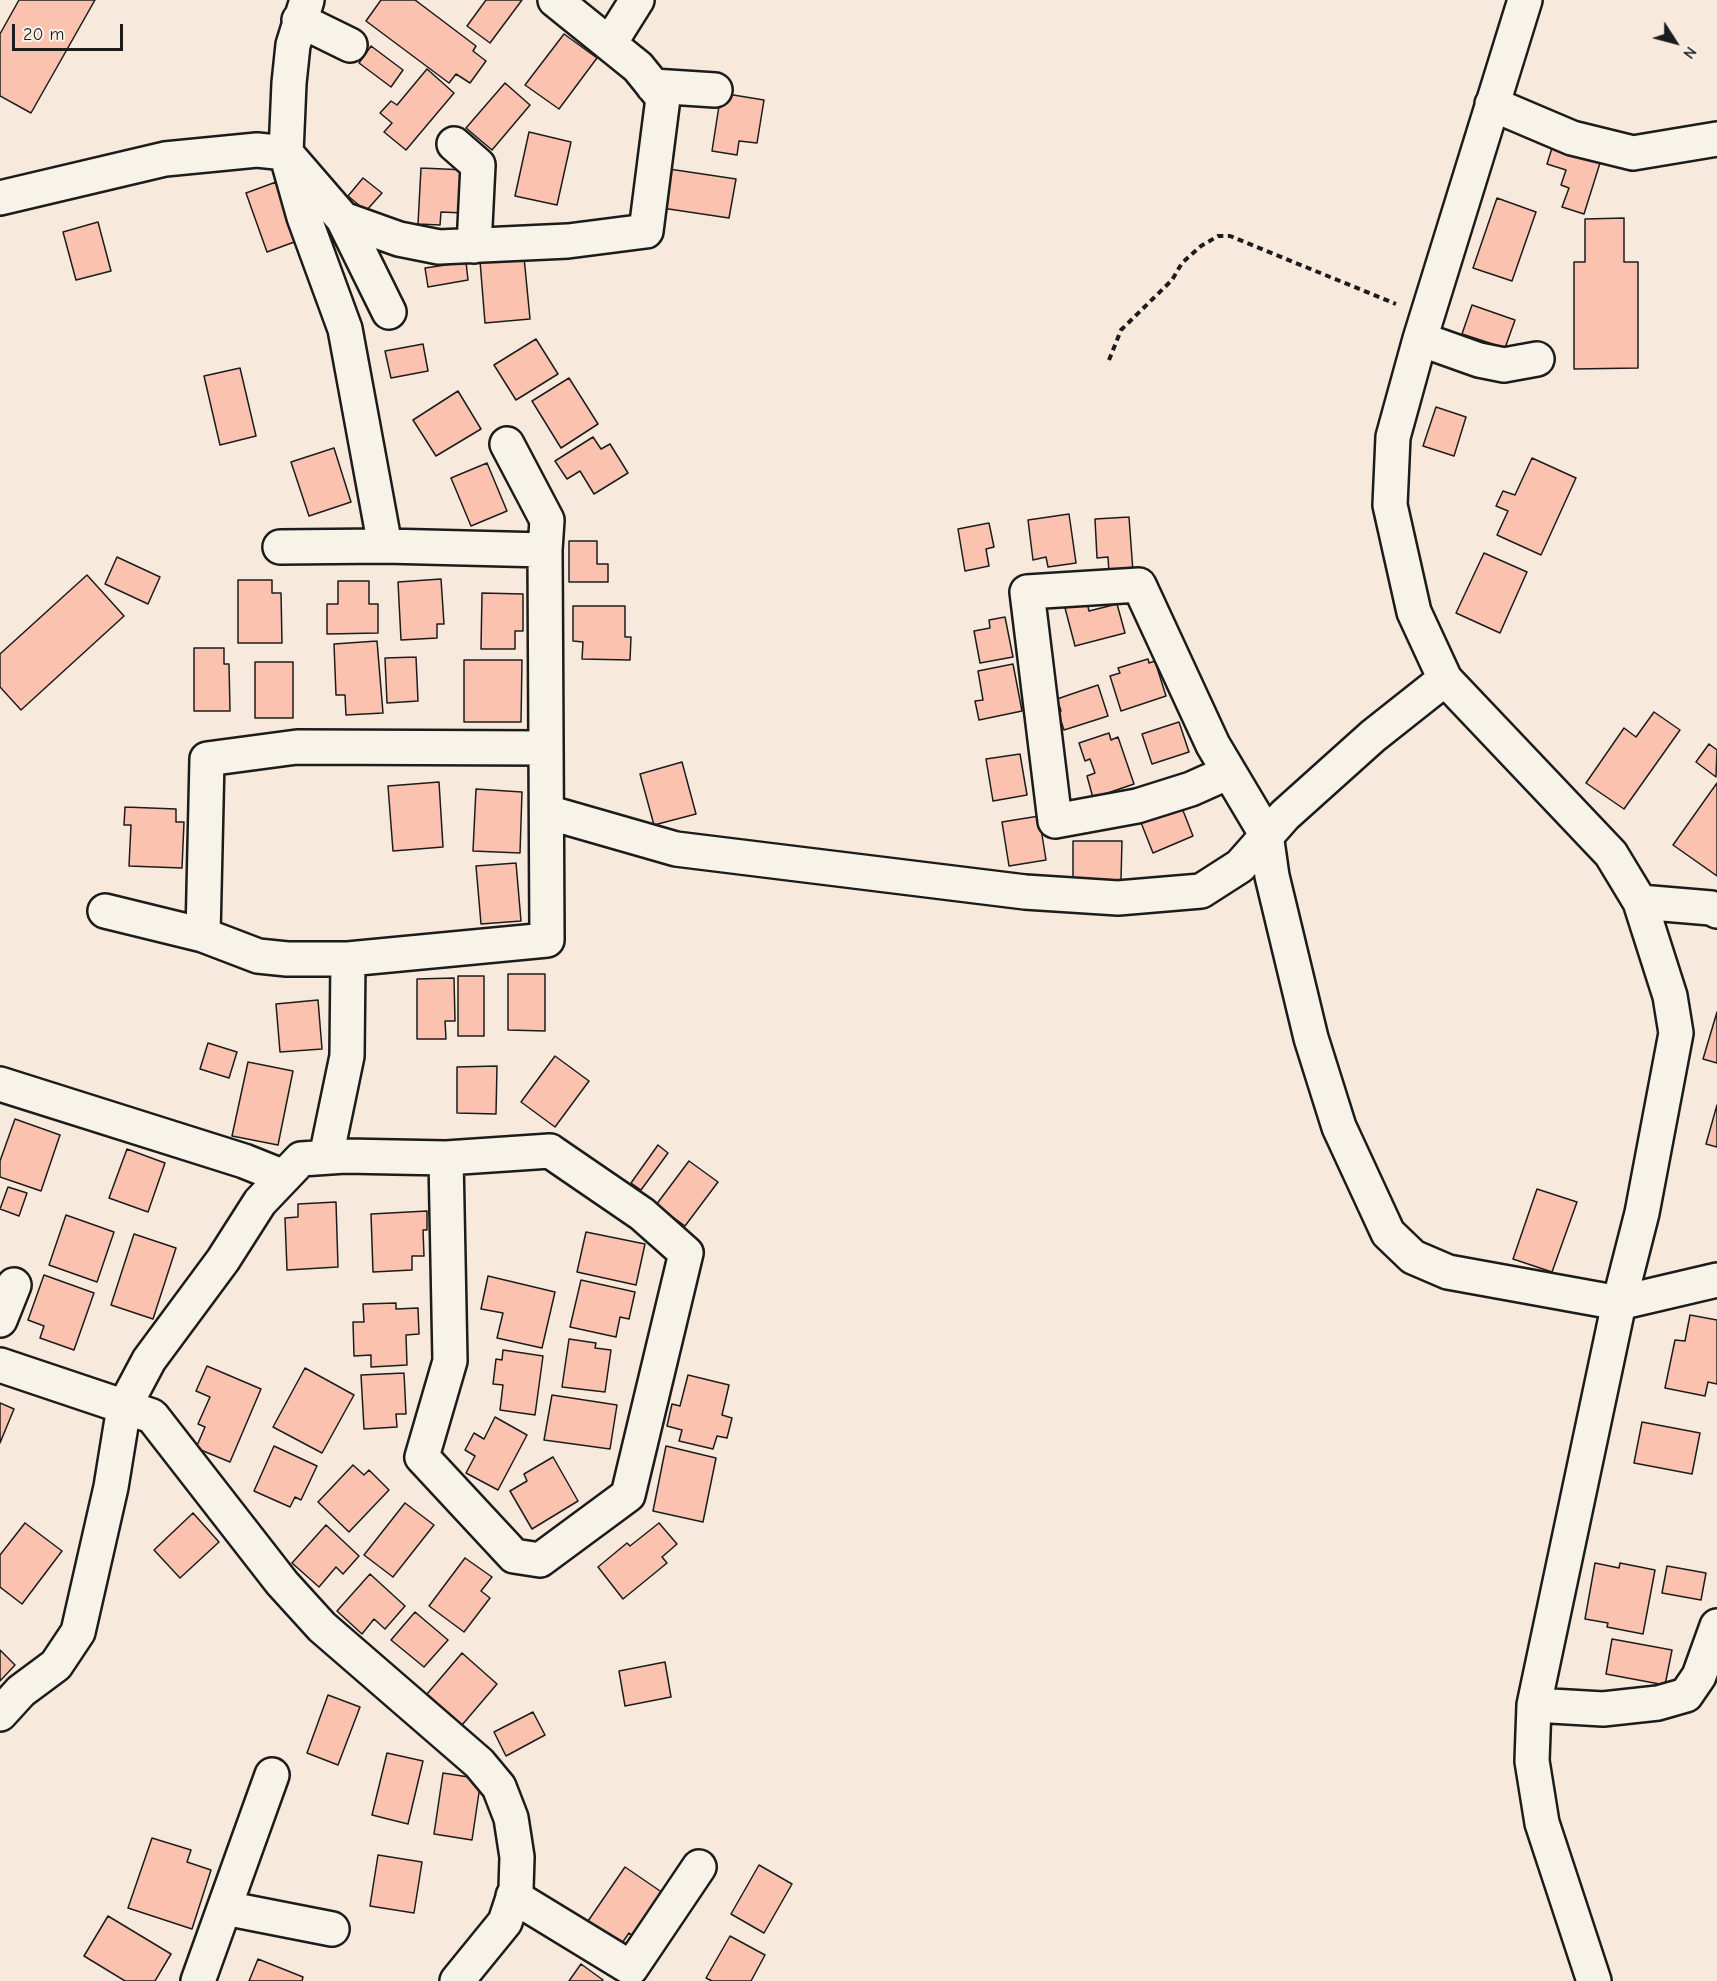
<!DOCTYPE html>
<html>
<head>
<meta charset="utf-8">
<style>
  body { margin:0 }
  #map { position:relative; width:1717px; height:1981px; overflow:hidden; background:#f8e9dd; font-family:"Comic Neue",sans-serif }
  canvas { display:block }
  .north { position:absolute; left:1645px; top:12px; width:60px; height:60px; -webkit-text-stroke:4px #f7f3e8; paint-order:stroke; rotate:126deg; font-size:16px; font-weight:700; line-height:24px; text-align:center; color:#1c1c1c }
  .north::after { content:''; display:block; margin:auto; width:21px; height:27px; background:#1c1c1c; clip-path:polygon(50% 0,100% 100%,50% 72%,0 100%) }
  .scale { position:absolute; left:12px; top:24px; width:111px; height:27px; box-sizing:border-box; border:3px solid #1c1c1c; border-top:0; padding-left:8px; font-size:18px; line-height:21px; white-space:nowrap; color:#1c1c1c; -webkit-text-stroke:4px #f7f3e8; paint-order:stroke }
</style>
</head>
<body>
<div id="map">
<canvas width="1717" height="1981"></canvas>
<div class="north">N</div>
<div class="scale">20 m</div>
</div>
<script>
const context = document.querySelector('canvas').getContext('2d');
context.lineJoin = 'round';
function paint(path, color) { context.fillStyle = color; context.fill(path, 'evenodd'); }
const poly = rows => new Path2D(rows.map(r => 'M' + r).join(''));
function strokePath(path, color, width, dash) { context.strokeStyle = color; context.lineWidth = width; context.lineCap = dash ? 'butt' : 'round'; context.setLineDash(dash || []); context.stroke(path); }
const building = poly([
  [19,0,95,0,31,113,0,96,0,34,19,0],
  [381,0,415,0,476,46,473,51,486,61,470,83,456,74,449,83,366,21,381,0],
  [486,0,522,0,490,43,467,26,486,0],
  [564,34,597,58,559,109,525,85,564,34],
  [371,46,403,70,391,87,359,63,371,46],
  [427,69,454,93,406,150,384,132,392,123,380,113,391,101,397,105,427,69],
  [505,83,530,105,492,150,466,128,505,83],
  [721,93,764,100,757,143,739,141,737,155,712,151,721,93],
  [529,132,571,142,557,205,515,196,529,132],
  [1552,148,1600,163,1584,214,1562,207,1569,188,1561,185,1566,170,1547,164,1552,148],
  [421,168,466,170,464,213,441,212,440,225,418,224,421,168],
  [669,169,736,179,729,218,662,208,669,169],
  [363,178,382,193,366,211,348,196,363,178],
  [276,182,297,241,267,252,246,193,276,182],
  [1497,198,1536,212,1512,281,1473,268,1497,198],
  [1624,218,1624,262,1638,262,1638,368,1574,369,1574,262,1585,262,1585,219,1624,218],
  [98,222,111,271,76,280,63,232,98,222],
  [524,257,530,319,485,323,480,261,524,257],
  [466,262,468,280,428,287,425,268,466,262],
  [1472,305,1515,320,1505,348,1462,334,1472,305],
  [536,339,558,374,516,400,494,365,536,339],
  [423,344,428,371,391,378,385,351,423,344],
  [240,368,256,436,220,445,204,376,240,368],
  [569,378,598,424,561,448,532,401,569,378],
  [458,391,481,429,436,456,413,420,458,391],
  [1436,407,1466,417,1454,456,1423,446,1436,407],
  [593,437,601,449,610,444,628,473,594,494,580,471,567,479,555,461,593,437],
  [334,448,351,502,309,516,291,462,334,448],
  [1532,458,1576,478,1541,555,1497,535,1508,511,1496,506,1503,491,1515,495,1532,458],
  [487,463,507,511,471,526,451,478,487,463],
  [1069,514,1076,563,1048,567,1046,557,1033,560,1028,520,1069,514],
  [1129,517,1133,572,1109,573,1108,557,1097,558,1095,519,1129,517],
  [989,523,994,547,986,549,989,566,965,571,958,529,989,523],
  [569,541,597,541,597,564,608,564,608,582,569,582,569,541],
  [1484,553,1527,572,1500,633,1456,613,1484,553],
  [117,557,160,577,148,604,105,584,117,557],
  [87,575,124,616,21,710,0,687,0,654,87,575],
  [441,579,444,624,437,624,437,638,401,640,398,582,441,579],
  [238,580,272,580,272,593,281,593,282,643,238,643,238,580],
  [338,581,369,581,369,604,378,604,378,633,327,634,327,604,338,604,338,581],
  [482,593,523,594,523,631,515,631,515,649,481,649,482,593],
  [1087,602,1089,611,1117,604,1125,633,1075,646,1065,608,1087,602],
  [573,606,625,606,625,637,631,637,630,660,582,659,583,642,573,641,573,606],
  [1005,617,1013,657,980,663,974,631,990,628,989,620,1005,617],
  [377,641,383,713,346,715,345,695,336,695,334,644,377,641],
  [194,648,224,648,224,664,229,664,230,711,194,711,194,648],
  [416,657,418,701,387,703,385,658,416,657],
  [1148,659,1149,663,1155,661,1166,696,1121,711,1110,676,1120,673,1118,668,1148,659],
  [464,660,522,660,521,722,464,722,464,660],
  [255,662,293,662,293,718,255,718,255,662],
  [1013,664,1022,711,979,720,975,701,983,700,978,671,1013,664],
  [1098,685,1108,716,1064,730,1058,712,1061,711,1057,699,1098,685],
  [1654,712,1680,730,1624,809,1586,783,1624,728,1636,737,1654,712],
  [1179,722,1189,752,1152,764,1142,734,1179,722],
  [1109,733,1111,740,1118,737,1134,784,1093,798,1087,776,1095,773,1090,759,1085,761,1079,743,1109,733],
  [1709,744,1717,750,1716,777,1696,762,1709,744],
  [1020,754,1027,795,993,801,986,759,1020,754],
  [682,762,696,814,654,825,640,774,682,762],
  [439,782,443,847,393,851,388,786,439,782],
  [1717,783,1717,876,1673,845,1717,783],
  [476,789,522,792,520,853,473,851,476,789],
  [1180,803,1193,836,1153,853,1140,820,1180,803],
  [125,807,176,809,176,822,184,822,182,868,129,866,131,825,124,825,125,807],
  [1039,816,1046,860,1009,866,1002,822,1039,816],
  [1073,841,1122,841,1121,880,1073,879,1073,841],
  [516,863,521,921,481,924,476,866,516,863],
  [508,974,545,974,545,1031,508,1030,508,974],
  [458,976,484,976,484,1036,458,1036,458,976],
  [454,978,455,1021,445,1021,446,1039,417,1039,417,979,454,978],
  [318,1000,322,1049,280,1052,276,1004,318,1000],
  [1717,1012,1717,1063,1703,1059,1717,1012],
  [208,1043,237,1052,229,1078,200,1069,208,1043],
  [555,1056,589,1081,555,1127,521,1102,555,1056],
  [248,1062,293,1071,278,1145,232,1136,248,1062],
  [497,1066,496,1114,457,1113,457,1067,497,1066],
  [1717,1105,1717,1147,1706,1144,1717,1105],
  [15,1119,60,1135,41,1191,0,1177,0,1161,15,1119],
  [658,1145,668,1153,641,1190,631,1183,658,1145],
  [127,1149,165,1163,148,1212,109,1198,127,1149],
  [689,1161,718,1182,685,1226,656,1205,689,1161],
  [8,1187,27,1193,19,1216,0,1209,8,1187],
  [1537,1189,1577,1202,1552,1272,1513,1259,1537,1189],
  [336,1202,338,1267,287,1270,285,1218,298,1217,298,1204,336,1202],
  [427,1211,427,1230,423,1230,424,1256,412,1256,412,1270,373,1272,371,1214,427,1211],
  [66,1215,114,1232,97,1282,49,1265,66,1215],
  [586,1232,645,1244,636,1285,577,1272,586,1232],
  [134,1234,176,1248,153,1319,111,1305,134,1234],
  [44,1275,94,1293,74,1350,40,1338,44,1326,28,1320,44,1275],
  [488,1276,555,1292,542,1348,497,1338,503,1313,481,1309,488,1276],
  [581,1280,635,1292,629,1319,620,1317,616,1337,570,1327,581,1280],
  [396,1303,396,1309,418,1308,419,1334,406,1335,407,1365,371,1367,371,1355,354,1356,353,1322,364,1322,363,1304,396,1303],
  [1690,1315,1717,1320,1717,1384,1708,1382,1705,1396,1665,1388,1675,1340,1685,1341,1690,1315],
  [569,1339,596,1343,595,1348,611,1350,605,1392,562,1387,569,1339],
  [503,1350,543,1356,535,1415,500,1410,503,1385,493,1384,496,1359,502,1360,503,1350],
  [207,1366,261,1389,230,1462,196,1448,205,1427,198,1424,210,1397,196,1391,207,1366],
  [305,1368,354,1395,322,1453,273,1427,305,1368],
  [404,1373,406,1414,396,1414,397,1427,364,1429,361,1375,404,1373],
  [688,1375,729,1385,722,1415,732,1418,727,1438,717,1436,713,1449,679,1441,682,1430,667,1426,672,1404,680,1406,688,1375],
  [552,1395,617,1405,610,1449,544,1440,552,1395],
  [0,1403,14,1409,0,1443,0,1403],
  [495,1417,527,1435,498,1490,466,1473,475,1456,465,1450,474,1433,484,1439,495,1417],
  [1642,1422,1700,1433,1692,1474,1634,1463,1642,1422],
  [274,1446,317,1466,301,1500,295,1497,290,1507,254,1491,274,1446],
  [666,1446,716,1458,703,1522,653,1511,666,1446],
  [553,1457,578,1501,532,1529,510,1491,527,1481,524,1474,553,1457],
  [353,1465,364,1475,369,1470,389,1490,349,1532,318,1502,353,1465],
  [405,1503,434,1525,393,1577,364,1555,405,1503],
  [193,1513,219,1542,180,1578,154,1550,193,1513],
  [25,1523,62,1551,22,1604,0,1587,0,1555,25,1523],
  [659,1523,677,1544,662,1557,667,1563,623,1599,598,1567,627,1543,630,1546,659,1523],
  [326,1525,359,1556,343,1574,336,1567,319,1587,292,1563,326,1525],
  [465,1558,492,1577,481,1591,490,1598,464,1632,429,1606,465,1558],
  [1595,1563,1619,1568,1620,1563,1655,1570,1643,1634,1607,1627,1608,1623,1585,1619,1595,1563],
  [1667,1566,1706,1573,1701,1600,1662,1593,1667,1566],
  [370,1574,405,1606,385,1629,374,1619,362,1634,337,1611,370,1574],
  [415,1612,448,1640,424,1667,391,1640,415,1612],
  [1612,1639,1672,1650,1665,1685,1606,1674,1612,1639],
  [0,1650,15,1665,0,1681,0,1650],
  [462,1653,497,1684,462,1725,427,1694,462,1653],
  [665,1662,671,1697,625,1706,619,1671,665,1662],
  [328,1695,360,1707,338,1765,307,1753,328,1695],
  [533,1712,545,1735,506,1756,494,1732,533,1712],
  [387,1753,423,1761,408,1824,372,1815,387,1753],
  [443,1773,481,1779,472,1840,434,1834,443,1773],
  [152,1838,191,1850,187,1862,211,1870,192,1929,128,1908,152,1838],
  [378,1855,422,1862,414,1913,370,1906,378,1855],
  [759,1865,792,1884,764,1933,731,1914,759,1865],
  [625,1867,663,1893,634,1937,629,1933,620,1946,586,1924,625,1867],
  [108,1916,171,1954,155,1981,125,1981,84,1956,108,1916],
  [730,1936,765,1955,751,1981,712,1981,706,1978,730,1936],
  [258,1959,303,1977,302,1981,249,1981,258,1959],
  [581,1964,603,1980,602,1981,569,1981,581,1964]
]);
paint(building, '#fbc3af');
strokePath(building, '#1c1c1c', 1.5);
const minor = poly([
  [307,0,293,45,289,83,286,153,304,217,345,329,385,546,545,550,547,940,348,959,287,959,258,956,203,935,207,759,297,747,546,748],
  [1525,0,1420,339,1393,437,1390,505,1414,612,1445,679,1611,854,1640,902,1670,996,1676,1033,1642,1213,1619,1303,1534,1705,1532,1761,1542,1823,1594,1981],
  [299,20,350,45],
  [610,43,637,0],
  [653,86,715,90],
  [1492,104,1572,138,1633,153,1717,139],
  [454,144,478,165,474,246],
  [0,198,165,159,257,150,286,153,343,219,399,239,439,247,568,241,646,231,663,98,638,67,555,0],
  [343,219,389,312],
  [1420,339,1479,360,1504,365,1537,359],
  [507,444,547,520,545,550],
  [280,547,385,546],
  [1229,772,1191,789,1137,806,1055,821,1027,592,1139,585,1213,745,1266,834,1272,876,1311,1038,1339,1127,1388,1233,1413,1257,1448,1272,1619,1303,1717,1280],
  [547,812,676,849,1025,892,1118,898,1201,891,1240,866,1285,815,1373,736,1445,679],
  [1640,902,1711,908,1717,911],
  [105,911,203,935],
  [0,1084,244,1161,284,1177],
  [550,1151,642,1214,686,1253,628,1495,540,1560,514,1556,422,1457,450,1361,446,1158,550,1151],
  [326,1157,347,1056,348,959],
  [0,1320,14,1285],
  [0,1365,152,1416,282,1583,322,1627,479,1763,499,1787,511,1818,517,1857,516,1889,505,1922,457,1981],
  [1534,1705,1603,1709,1658,1703,1686,1695,1699,1676,1717,1626],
  [0,1714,21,1691,56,1665,78,1632,111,1487,124,1407,149,1360,223,1260,260,1202,301,1159,345,1156,446,1158],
  [513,1896,631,1968,699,1867],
  [225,1908,332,1929],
  [198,1981,272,1775]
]);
strokePath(minor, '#1c1c1c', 38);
strokePath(poly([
  [1109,360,1121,330,1172,280,1182,263,1201,246,1218,236,1230,236,1396,304]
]), '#1c1c1c', 4, [6, 4.5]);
strokePath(minor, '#f7f3e8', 33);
</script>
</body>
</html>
